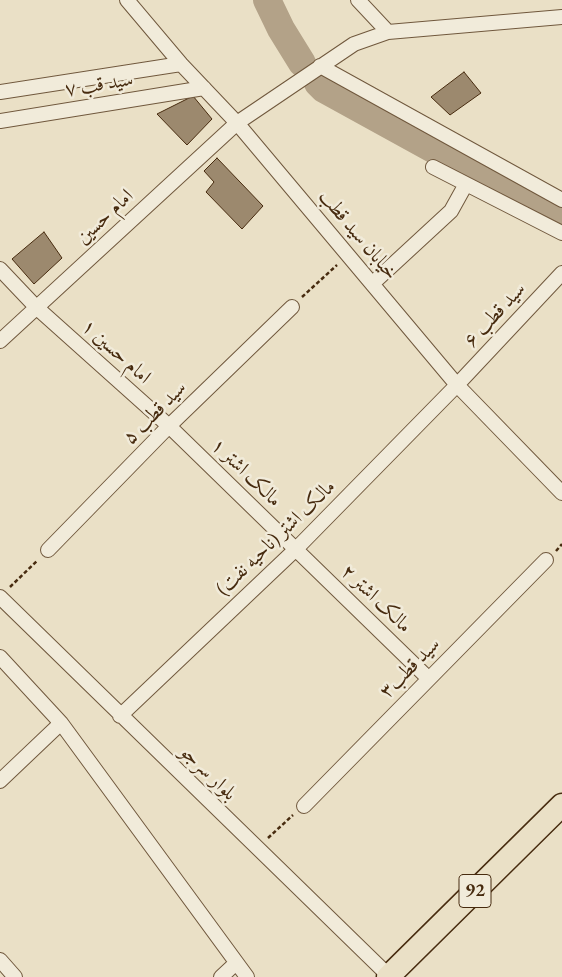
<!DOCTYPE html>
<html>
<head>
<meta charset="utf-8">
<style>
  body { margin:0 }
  canvas { display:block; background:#eae0c6 }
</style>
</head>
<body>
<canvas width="562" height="977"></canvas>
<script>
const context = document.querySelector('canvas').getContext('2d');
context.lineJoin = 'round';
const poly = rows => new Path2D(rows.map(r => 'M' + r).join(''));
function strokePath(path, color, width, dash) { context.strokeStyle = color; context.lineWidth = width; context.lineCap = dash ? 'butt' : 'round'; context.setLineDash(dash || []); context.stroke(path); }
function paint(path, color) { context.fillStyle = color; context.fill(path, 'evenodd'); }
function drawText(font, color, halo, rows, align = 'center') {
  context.font = font + ' "EB Garamond",Amiri,serif'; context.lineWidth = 5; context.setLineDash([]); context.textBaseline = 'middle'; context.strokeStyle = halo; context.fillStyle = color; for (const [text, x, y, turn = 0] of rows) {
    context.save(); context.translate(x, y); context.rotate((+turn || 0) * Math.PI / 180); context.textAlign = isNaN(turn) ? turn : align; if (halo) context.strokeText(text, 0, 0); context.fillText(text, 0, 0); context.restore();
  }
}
strokePath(poly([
  [267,0,281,29,302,63],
  [318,83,324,89,562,220]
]), '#b3a288', 28);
const building = poly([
  [464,72,481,93,450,115,431,97,464,72],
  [193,96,212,119,187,145,157,114,193,96],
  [217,158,263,206,242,229,206,192,214,182,204,171,217,158],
  [44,232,62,258,34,284,12,259,44,232]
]);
paint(building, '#9c896e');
strokePath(building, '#472b0f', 1);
const minor = poly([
  [127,0,181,64,237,123,457,385,562,493],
  [358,0,388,32],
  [320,66,562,200],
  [0,92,181,64],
  [0,121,204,88],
  [433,167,562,233],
  [0,269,36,307,169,426,428,678],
  [373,283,451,211,466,184],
  [0,341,237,123,354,44,388,32,562,17],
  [48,550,169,426,292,307],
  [0,597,390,977],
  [0,657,61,723,247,977],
  [120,716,296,549,457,385,562,273],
  [0,781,61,723],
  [304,806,546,560],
  [0,960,15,977],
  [221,977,236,963]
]);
const primary = poly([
  [388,977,562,805]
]);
strokePath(minor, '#70583d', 16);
strokePath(primary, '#472b0f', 25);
strokePath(poly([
  [302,297,337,265],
  [556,551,562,544],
  [10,587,38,560],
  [268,838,293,815]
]), '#472b0f', 2.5, [4, 2.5]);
strokePath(minor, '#f1ebda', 14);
strokePath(primary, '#eae0c6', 22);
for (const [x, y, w] of [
  [475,891,32]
]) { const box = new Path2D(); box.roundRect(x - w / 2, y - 16.5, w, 33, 4); context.fillStyle = '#f1ebda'; context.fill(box); strokePath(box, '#472b0f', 1); }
drawText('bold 19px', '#472b0f', null, [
  ["92",475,891]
]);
drawText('20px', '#472b0f', '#f1ebda', [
  ["سید قب ۷",99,85,-9],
  ["امام حسین",105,217,-43],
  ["خیابان سید قطب",358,235,50],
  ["سید قطب ۶",495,315,-47],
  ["امام حسین ۱",116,352,42],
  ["سید قطب ۵",155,413,-45],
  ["مالک اشتر ۱",246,473,44],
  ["مالک اشتر (ناحیه نفت)",276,538,-44],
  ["مالک اشتر ۲",376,599,44],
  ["سید قطب۳",410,668,-45],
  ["بلوار سرجو",208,773,44]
]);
</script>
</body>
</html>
